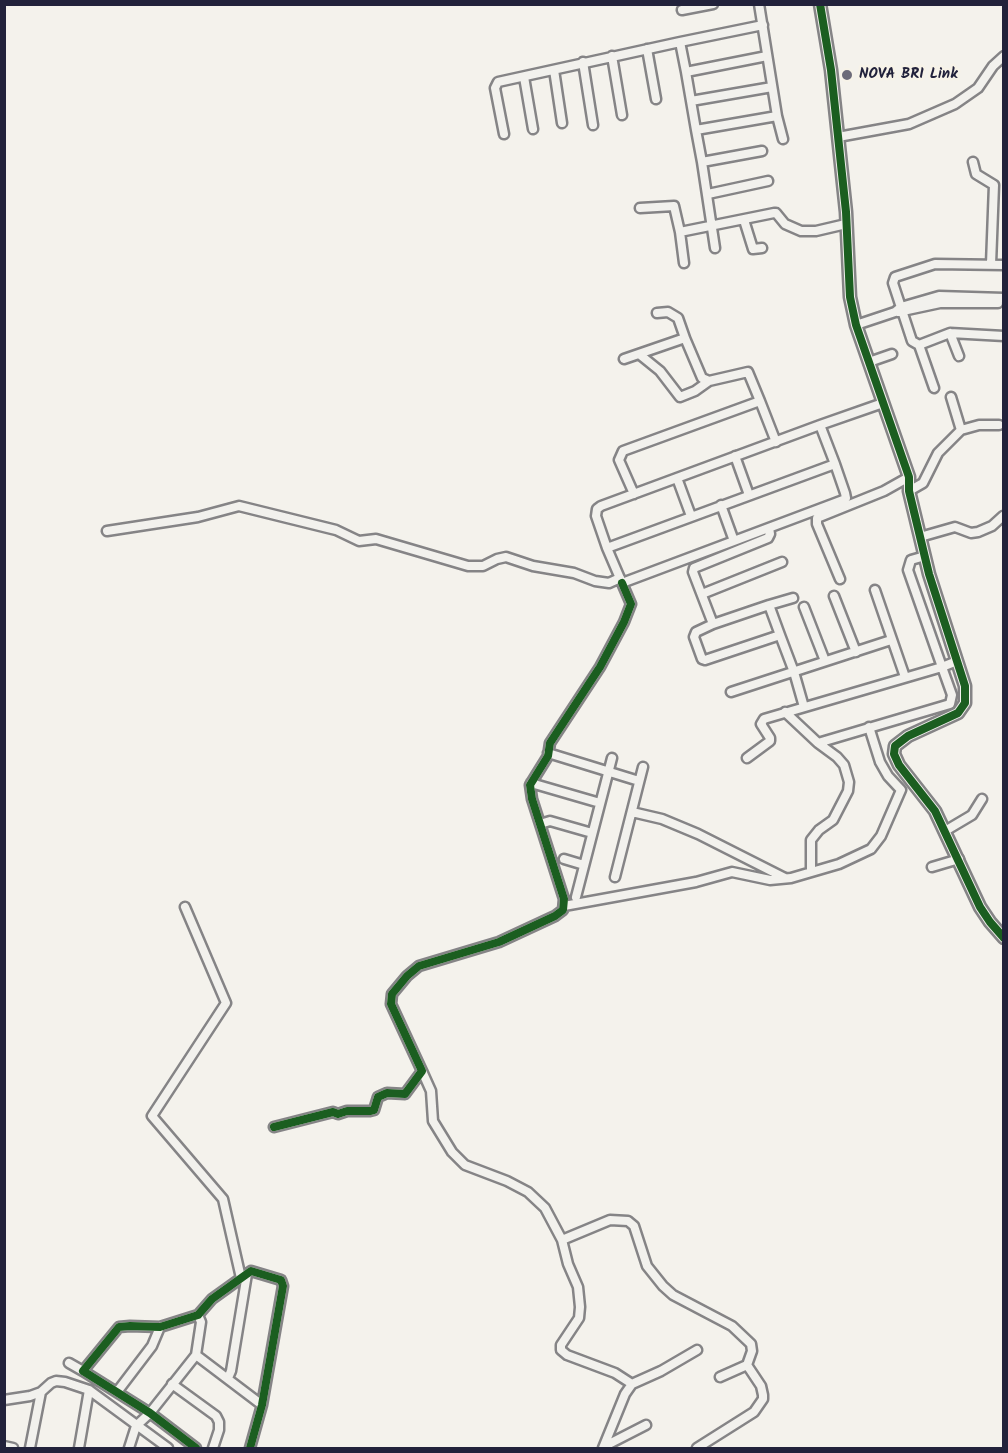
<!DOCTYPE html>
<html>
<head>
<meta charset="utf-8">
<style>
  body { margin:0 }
  #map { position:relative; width:1008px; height:1453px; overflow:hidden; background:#f4f2ec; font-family:Kalam,sans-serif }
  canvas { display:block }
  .frame { position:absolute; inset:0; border:6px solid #22223b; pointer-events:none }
</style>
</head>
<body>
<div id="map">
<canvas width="1008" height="1453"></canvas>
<div class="frame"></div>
</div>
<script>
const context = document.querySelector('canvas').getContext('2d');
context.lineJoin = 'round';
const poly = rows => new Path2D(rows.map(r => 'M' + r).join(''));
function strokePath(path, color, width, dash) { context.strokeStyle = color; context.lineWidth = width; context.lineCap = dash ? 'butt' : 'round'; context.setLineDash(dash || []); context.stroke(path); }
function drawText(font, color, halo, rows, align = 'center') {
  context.font = font + ' Kalam,sans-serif'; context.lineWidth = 5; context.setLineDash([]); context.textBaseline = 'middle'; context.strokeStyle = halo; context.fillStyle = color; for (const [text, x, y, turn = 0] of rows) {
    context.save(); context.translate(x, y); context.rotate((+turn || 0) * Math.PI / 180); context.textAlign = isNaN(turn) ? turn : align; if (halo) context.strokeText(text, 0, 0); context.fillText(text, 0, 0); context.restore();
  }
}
const street = poly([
  [759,4,777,116,696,130,691,101,772,87],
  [682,10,713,4],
  [647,49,656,99],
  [612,56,622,115],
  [583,62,593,125],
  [554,70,562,123],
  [686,72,680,42,763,25],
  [524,77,533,129],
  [691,101,686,72,767,56],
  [777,116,783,139],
  [696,130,702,162,762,151],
  [504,134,495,88,498,82,680,42],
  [838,137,909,124,955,104,978,88,993,66,1004,56],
  [702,162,715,248],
  [973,162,976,174,994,185,991,264],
  [708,194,768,181],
  [640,208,674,206,680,232,774,213,776,213,785,224,801,231,816,231,846,224],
  [744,220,753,249,762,248],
  [680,232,684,263],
  [898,312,940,303,998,303],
  [657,313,668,312,678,318,685,338],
  [856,325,895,312,901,307,939,296,1004,298],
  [950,333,959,356],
  [919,345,912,341,893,283,895,277,935,264,1004,265],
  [639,354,660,371,680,397,695,391,709,381],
  [624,359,685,338,702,378,709,381,748,372,760,401,623,451,619,460,634,494],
  [869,362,892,354],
  [934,388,919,345,950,333,1004,336],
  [760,401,776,442],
  [820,425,835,464,607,548,596,516,597,509,601,506,820,425,883,403],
  [961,430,979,425,999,425],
  [735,456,749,495],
  [677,478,691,516],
  [909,491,923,483,938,453,961,430,951,397],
  [721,505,734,541],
  [107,531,198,517,239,506,336,530,359,541,376,539,468,566,483,566,497,559,506,557,533,566,574,573,595,581,609,583,620,578],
  [920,537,955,527,971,533,978,532,992,526,1003,516],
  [607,548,622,583,843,500,846,498,845,493,835,464],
  [840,579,817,524,817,518,884,491,909,477],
  [875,590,905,677],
  [702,594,782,562],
  [834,596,856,652],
  [769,605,793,598],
  [804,607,825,661],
  [713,624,693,572,694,568,768,538,770,534,769,528],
  [780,635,705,660,702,659,694,637,696,632,713,624,769,605,780,635,794,672,804,707],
  [731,692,891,640],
  [785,712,818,743,950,704,952,695,942,667,957,661],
  [548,753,639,781],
  [747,758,770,741,770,738,761,724,764,719,942,667,908,570,911,560,925,556],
  [531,783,600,803],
  [632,812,662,819,698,834,785,878],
  [540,824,550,821,592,833],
  [945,831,972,815,982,799],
  [564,859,584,865],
  [932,867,959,859],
  [811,871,811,840,819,830,833,820,848,791,849,782,844,765,837,757,818,743],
  [615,877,643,767],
  [576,897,612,758],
  [564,906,696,882,732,872,770,880,791,878,839,864,871,849,881,836,901,790,888,776,880,762,869,727],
  [185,907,226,1003,152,1116,223,1199,241,1278],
  [422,1071,431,1091,433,1121,452,1152,465,1165,507,1181,528,1192,545,1208,562,1240,568,1264,578,1287,580,1307,579,1318,561,1345,561,1350,567,1355,615,1373,632,1384,625,1394,603,1448],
  [274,1127,333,1112,338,1114,347,1111,370,1111,374,1110,378,1097,387,1093,405,1094,422,1071,391,1004,392,994,407,976,419,966,499,942,555,916,563,910,564,899,532,799,530,785,548,756,550,743,600,667,624,622,631,604,622,583],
  [562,1240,610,1220,628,1221,634,1226,647,1266,663,1286,673,1295,732,1326,751,1344,752,1351,747,1365,761,1386,763,1395,763,1399,754,1412,697,1448],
  [196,1355,262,1405],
  [69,1363,83,1371],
  [720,1377,747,1365],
  [228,1378,231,1371,247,1274],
  [172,1384,216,1416,219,1422,219,1430,213,1448],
  [632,1384,661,1371,697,1350],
  [117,1392,152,1346,160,1327],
  [4,1400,30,1396,41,1392],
  [4,1446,13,1448],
  [605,1446,646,1425],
  [30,1448,41,1392,51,1383,56,1381,65,1382,89,1390,168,1448],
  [79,1448,89,1390],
  [129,1448,136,1426,150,1413,196,1355,201,1322,198,1315],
  [196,1448,150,1413,83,1371,119,1327,130,1326,160,1327,198,1315,212,1299,251,1271,281,1280,283,1286,262,1405,250,1448]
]);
const secondary = poly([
  [820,4,831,70,846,212,850,297,856,325,909,477,909,491,929,574,965,686,965,703,958,713,908,736,895,746,894,754,899,765,935,811,980,907,990,922,1004,938]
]);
strokePath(street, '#858486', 13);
strokePath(secondary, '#858486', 15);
strokePath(street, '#f2f1ed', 8);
strokePath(secondary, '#f2f1ed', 10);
strokePath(poly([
  [820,4,831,70,846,212,850,297,856,325,909,477,909,491,929,574,965,686,965,703,958,713,908,736,895,746,894,754,899,765,935,811,980,907,990,922,1004,938],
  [274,1127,333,1112,338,1114,347,1111,370,1111,374,1110,378,1097,387,1093,405,1094,422,1071,391,1004,392,994,407,976,419,966,499,942,555,916,563,910,564,899,532,799,530,785,548,756,550,743,600,667,624,622,631,604,622,583],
  [196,1448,150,1413,83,1371,119,1327,130,1326,160,1327,198,1315,212,1299,251,1271,281,1280,283,1286,262,1405,250,1448]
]), '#1b5e20', 8);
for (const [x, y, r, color] of [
  [847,75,6,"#6c6b79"]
]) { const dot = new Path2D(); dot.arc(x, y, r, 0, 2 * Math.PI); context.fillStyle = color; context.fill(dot); strokePath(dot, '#f7f3e8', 2); }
drawText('bold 15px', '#22223b', '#f7f3e8', [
  ["NOVA BRI Link",859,75]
], 'left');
</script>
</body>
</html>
